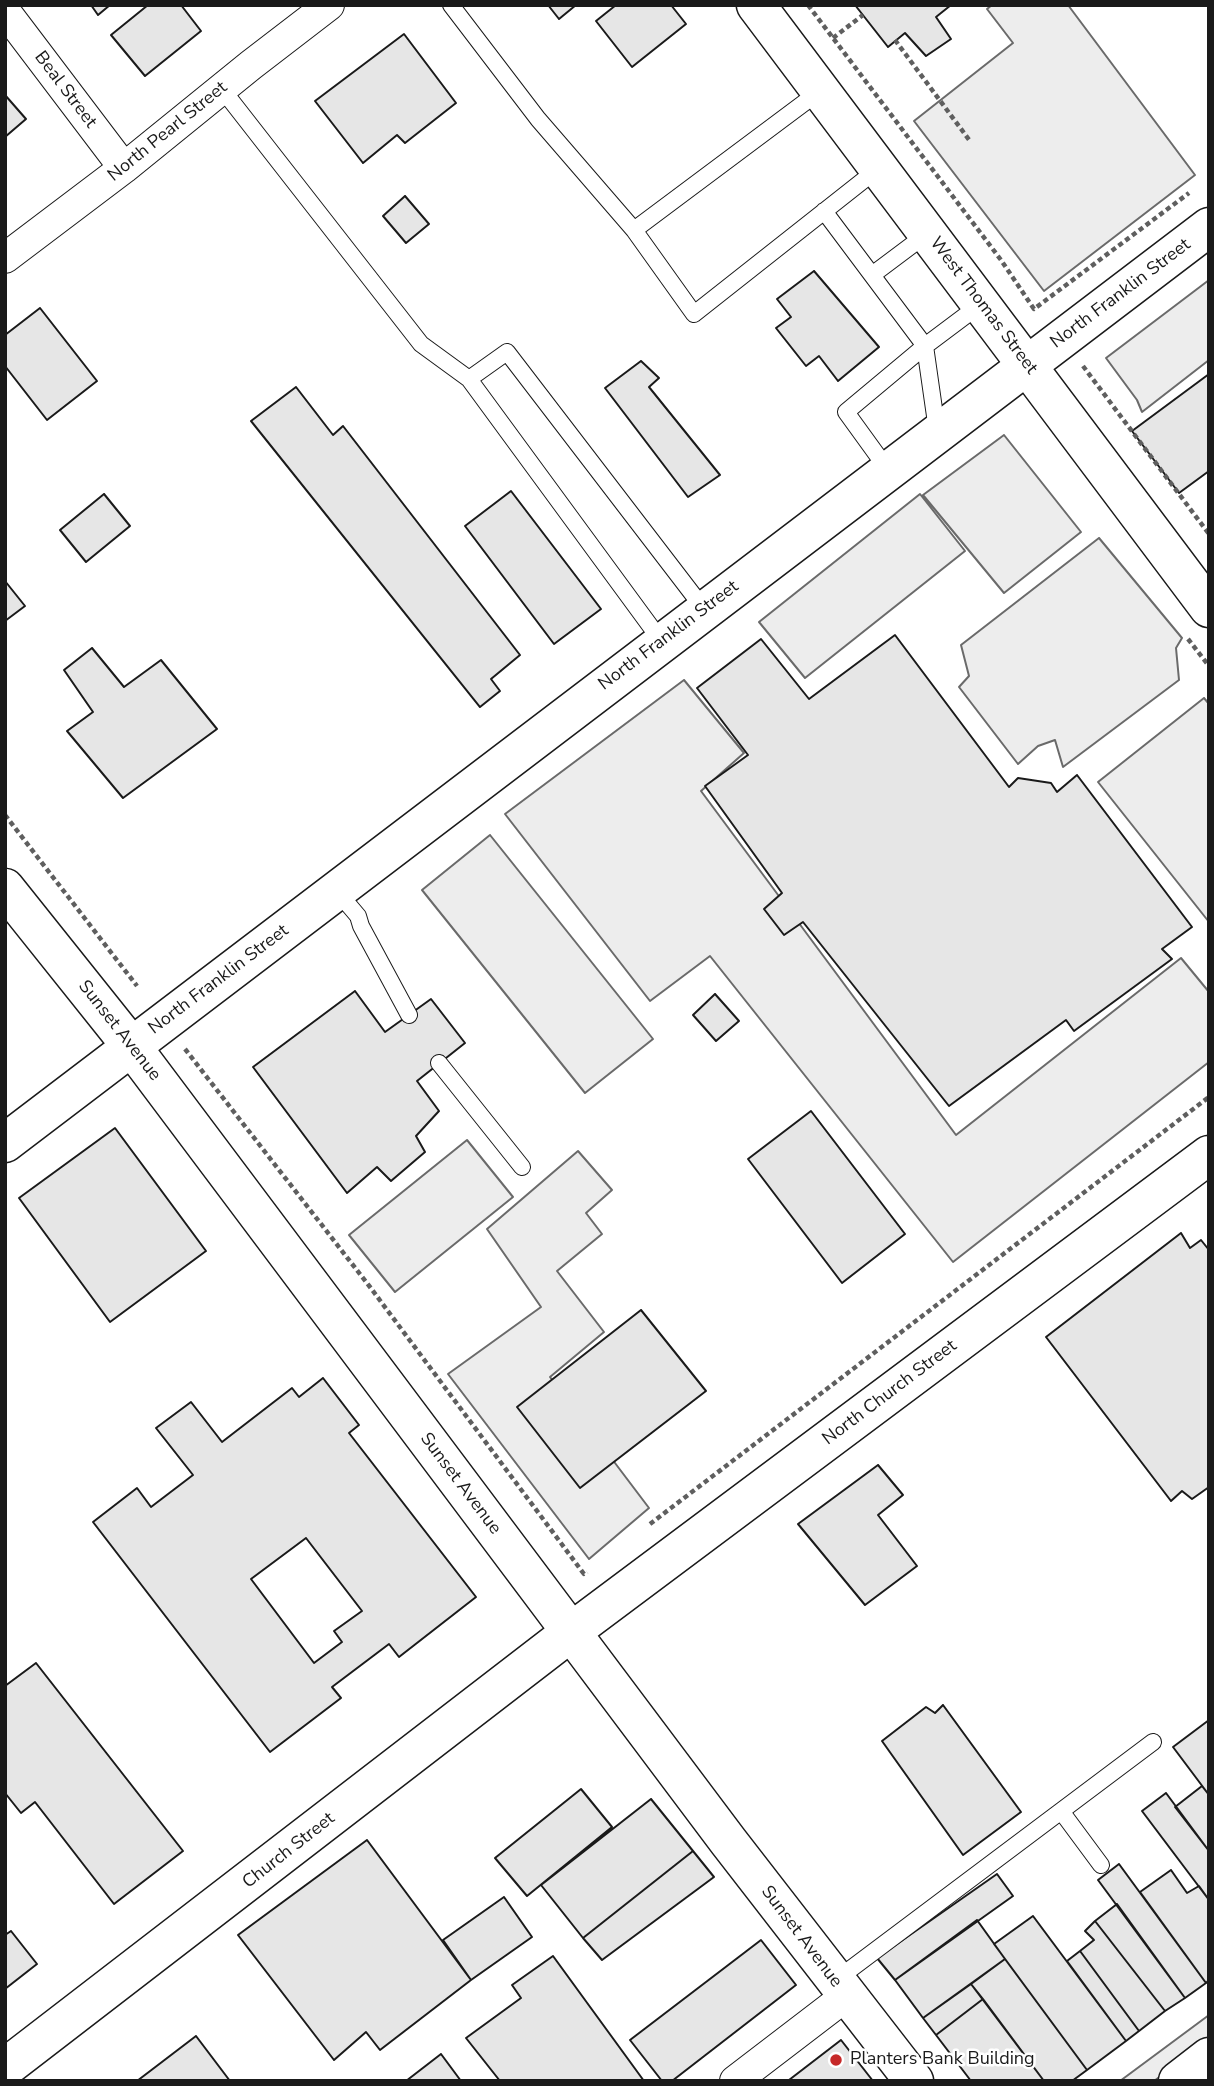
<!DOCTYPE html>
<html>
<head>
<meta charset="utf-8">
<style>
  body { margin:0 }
  #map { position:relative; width:1214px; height:2086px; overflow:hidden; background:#fff; font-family:"Nunito Sans",sans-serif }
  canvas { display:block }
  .frame { position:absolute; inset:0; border:7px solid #1a1a1a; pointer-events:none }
</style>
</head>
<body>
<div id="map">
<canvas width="1214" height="2086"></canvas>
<div class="frame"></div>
</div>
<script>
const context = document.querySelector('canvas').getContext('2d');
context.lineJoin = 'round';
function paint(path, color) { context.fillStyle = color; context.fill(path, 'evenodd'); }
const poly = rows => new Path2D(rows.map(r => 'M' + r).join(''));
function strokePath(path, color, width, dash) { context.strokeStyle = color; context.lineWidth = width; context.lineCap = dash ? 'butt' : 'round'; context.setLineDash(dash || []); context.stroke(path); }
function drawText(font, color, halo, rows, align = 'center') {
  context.font = font + ' "Nunito Sans",sans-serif'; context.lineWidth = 5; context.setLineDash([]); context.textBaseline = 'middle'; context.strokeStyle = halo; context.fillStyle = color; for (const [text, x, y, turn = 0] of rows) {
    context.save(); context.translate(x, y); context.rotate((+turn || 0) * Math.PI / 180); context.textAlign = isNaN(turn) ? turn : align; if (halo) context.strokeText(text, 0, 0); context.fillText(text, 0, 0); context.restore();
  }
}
const parking = poly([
  [992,5,1068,5,1195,175,1044,291,914,121,1013,43,987,9,992,5],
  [1209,280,1209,360,1142,412,1137,400,1106,358,1209,280],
  [1004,435,1081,532,1004,593,923,495,1004,435],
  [920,494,965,551,805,678,759,622,920,494],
  [1099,538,1182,638,1176,648,1179,680,1063,767,1055,740,1038,746,1018,764,959,687,969,676,961,645,1099,538],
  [684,680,744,753,701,791,956,1135,1181,958,1209,992,1209,1062,953,1262,710,956,650,1001,505,814,684,680],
  [1204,698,1209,704,1209,922,1098,782,1204,698],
  [490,835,653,1039,585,1093,422,890,490,835],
  [467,1140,513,1197,395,1292,349,1235,467,1140],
  [578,1151,612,1190,586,1213,602,1234,557,1271,604,1332,550,1377,649,1508,589,1559,448,1374,541,1307,487,1229,578,1151],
  [1209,2015,1209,2040,1154,2081,1120,2081,1209,2015]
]);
paint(parking, '#ededed');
strokePath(parking, '#6a6a6a', 2);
const building = poly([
  [91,5,110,5,98,15,91,5],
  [148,5,181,5,201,31,145,76,111,35,148,5],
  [548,5,576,5,559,19,548,5],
  [616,5,671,5,686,24,632,67,596,21,616,5],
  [855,5,951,5,936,17,951,39,926,56,905,33,888,47,855,5],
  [404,34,456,103,405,143,397,135,363,163,315,101,404,34],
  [5,95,26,119,5,137,5,95],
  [405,196,429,224,406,243,383,216,405,196],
  [814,271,879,347,838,381,819,356,806,366,776,328,791,317,777,299,814,271],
  [40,308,97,381,47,420,5,366,5,335,40,308],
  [641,361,659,378,649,387,720,475,688,497,605,388,641,361],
  [1209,374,1209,471,1179,493,1132,431,1209,374],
  [296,387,333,435,343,426,520,655,491,679,500,691,480,707,251,421,296,387],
  [511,491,601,609,554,644,465,526,511,491],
  [104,494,130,526,86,562,60,530,104,494],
  [5,581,25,606,5,621,5,581],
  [895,635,1009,787,1018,778,1051,783,1057,792,1077,775,1192,927,1162,949,1172,959,1074,1031,1066,1020,949,1106,803,922,784,935,764,909,782,893,705,786,748,755,697,688,761,639,809,699,895,635],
  [92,648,124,687,161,660,217,729,123,798,67,731,93,712,64,670,92,648],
  [355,991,385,1032,431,999,465,1043,417,1081,439,1111,416,1136,425,1152,391,1181,377,1167,347,1193,253,1067,355,991],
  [715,994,739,1021,716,1041,693,1015,715,994],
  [811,1111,905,1234,842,1283,748,1159,811,1111],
  [115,1128,206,1251,110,1322,19,1198,115,1128],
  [1181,1233,1190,1248,1201,1240,1209,1250,1209,1487,1192,1499,1182,1491,1171,1501,1046,1337,1181,1233],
  [641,1310,706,1391,580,1488,517,1407,641,1310],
  [323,1378,359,1425,349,1433,476,1597,399,1657,389,1644,332,1687,341,1698,270,1752,93,1522,137,1488,151,1507,193,1475,156,1428,191,1402,222,1442,292,1388,299,1397,323,1378],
  [306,1538,362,1611,334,1631,342,1642,314,1663,251,1579,306,1538],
  [878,1465,903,1495,878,1515,917,1566,865,1605,798,1524,878,1465],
  [36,1663,183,1851,114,1904,35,1802,21,1813,5,1793,5,1686,36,1663],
  [943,1705,1021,1812,963,1855,882,1741,926,1707,935,1713,943,1705],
  [1209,1720,1209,1795,1173,1747,1209,1720],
  [1202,1786,1209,1795,1209,1851,1175,1807,1202,1786],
  [581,1789,612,1827,527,1896,495,1858,581,1789],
  [1166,1793,1209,1851,1209,1900,1142,1811,1166,1793],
  [651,1799,693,1851,583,1938,541,1885,651,1799],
  [367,1840,471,1980,380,2050,366,2032,334,2060,238,1935,367,1840],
  [693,1851,714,1877,602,1960,583,1938,693,1851],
  [1119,1864,1206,1983,1185,1998,1098,1880,1119,1864],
  [1171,1870,1187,1893,1199,1886,1209,1900,1209,1980,1206,1983,1140,1892,1171,1870],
  [997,1874,1013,1896,895,1980,877,1958,997,1874],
  [504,1897,532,1937,471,1980,443,1940,504,1897],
  [1117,1904,1185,1998,1165,2011,1095,1921,1117,1904],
  [1033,1916,1126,2041,1087,2070,994,1944,1033,1916],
  [977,1920,1005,1959,923,2018,895,1980,977,1920],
  [1095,1921,1165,2011,1139,2031,1080,1951,1094,1940,1085,1931,1095,1921],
  [11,1931,37,1964,5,1989,5,1935,11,1931],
  [761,1940,796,1985,672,2081,662,2081,630,2040,761,1940],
  [1080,1951,1139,2031,1126,2041,1067,1961,1080,1951],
  [553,1956,644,2081,500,2081,466,2038,521,1998,512,1985,553,1956],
  [1005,1959,1087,2070,1072,2081,1044,2081,971,1984,1005,1959],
  [971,1984,983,1999,936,2035,923,2018,971,1984],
  [983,1999,1044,2081,971,2081,936,2035,983,1999],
  [196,2036,230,2081,137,2081,196,2036],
  [841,2040,873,2081,789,2081,789,2080,841,2040],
  [441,2054,461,2081,406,2081,441,2054]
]);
paint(building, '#e6e6e6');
strokePath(building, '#1a1a1a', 2);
const service = poly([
  [451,5,538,119,634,230,820,91],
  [222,89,421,344,469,379,662,642],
  [824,211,925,346,981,304],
  [634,230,694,314,879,168],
  [872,275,928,233],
  [925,346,937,430],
  [469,379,507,352,704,609],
  [888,470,846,412,925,346],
  [336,890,358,916,361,926,409,1015],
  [439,1063,522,1167],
  [1061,1811,1101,1865],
  [836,1980,1153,1742]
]);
const minor = poly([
  [5,11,124,168],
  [5,258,124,168,251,65,329,5],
  [735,2081,846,1996]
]);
const tertiary = poly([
  [1178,2081,1209,2057]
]);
const primary = poly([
  [756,5,1209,608],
  [5,888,132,1047,728,1841,914,2081],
  [5,1143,1209,227],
  [5,2068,571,1632,1209,1155]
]);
strokePath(service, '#1a1a1a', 18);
strokePath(minor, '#1a1a1a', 32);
strokePath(tertiary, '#1a1a1a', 41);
strokePath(primary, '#1a1a1a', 41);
strokePath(poly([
  [808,5,1001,260,1034,309,1189,193],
  [833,38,863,15],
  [895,40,970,141],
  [1083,366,1209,534],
  [1188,639,1209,666],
  [5,815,137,986],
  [185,1049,370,1287,584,1574,587,1572],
  [650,1524,1209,1097]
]), '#5f5f5f', 4.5, [5, 3.5]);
strokePath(service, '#fff', 16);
strokePath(minor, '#fff', 30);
strokePath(tertiary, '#fff', 38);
strokePath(primary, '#fff', 38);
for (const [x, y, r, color] of [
  [836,2060,7,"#c62828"]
]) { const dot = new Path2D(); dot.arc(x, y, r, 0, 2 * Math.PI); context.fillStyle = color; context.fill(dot); strokePath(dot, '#fff', 2.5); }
drawText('18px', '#1a1a1a', '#fff', [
  ["Beal Street",65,90,53],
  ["North Pearl Street",168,132,-39],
  ["North Franklin Street",1121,294,-37],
  ["West Thomas Street",983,306,53],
  ["North Franklin Street",669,636,-37],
  ["North Franklin Street",219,980,-37],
  ["Sunset Avenue",119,1031,52],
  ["North Church Street",890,1393,-37],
  ["Sunset Avenue",460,1484,53],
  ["Church Street",289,1851,-38],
  ["Sunset Avenue",801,1937,53]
]);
drawText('18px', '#1a1a1a', '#fff', [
  ["Planters Bank Building",850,2060]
], 'left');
</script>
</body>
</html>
